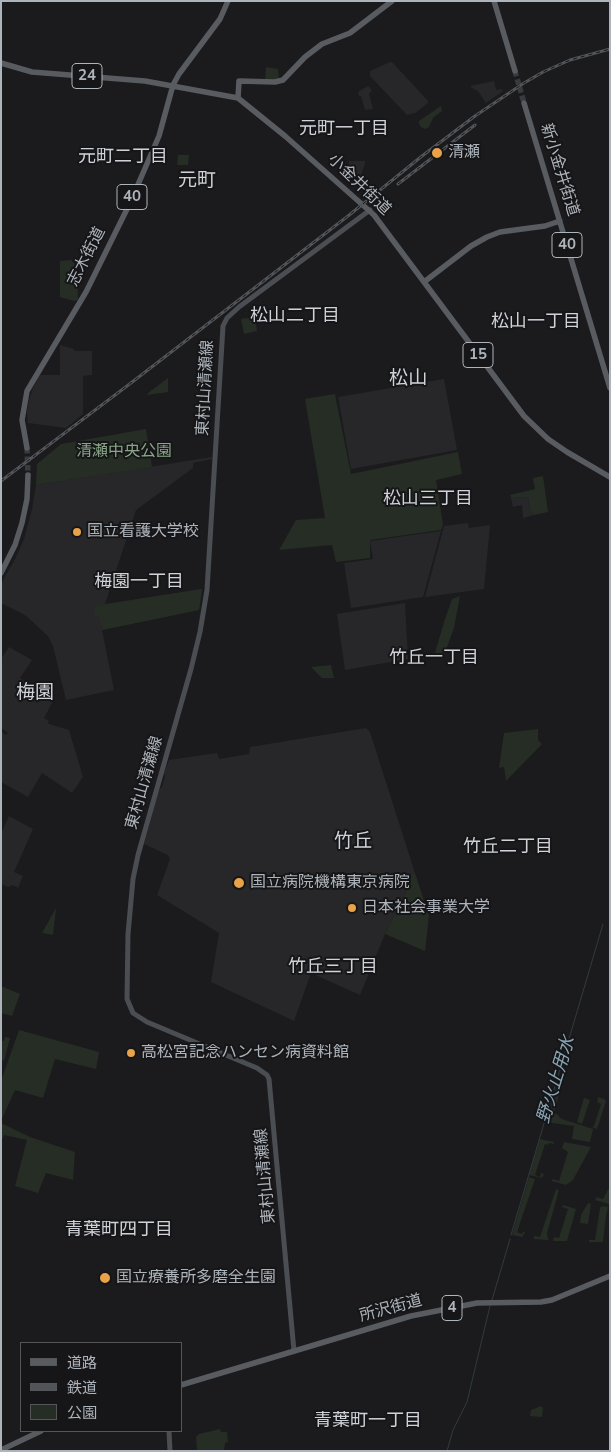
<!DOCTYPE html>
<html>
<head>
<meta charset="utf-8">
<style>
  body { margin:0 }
  #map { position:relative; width:611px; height:1452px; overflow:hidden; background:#1b1b1d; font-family:"Nunito Sans","Noto Sans JP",sans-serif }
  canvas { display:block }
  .frame { position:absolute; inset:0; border:2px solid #aeb4bb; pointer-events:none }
  .legend { position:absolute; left:20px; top:1342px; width:162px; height:90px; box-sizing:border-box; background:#161618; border:1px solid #535559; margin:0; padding:6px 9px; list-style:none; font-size:15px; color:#aeb4bb }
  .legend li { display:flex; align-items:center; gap:10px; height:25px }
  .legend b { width:25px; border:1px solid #535559 }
</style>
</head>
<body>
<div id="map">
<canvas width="611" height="1452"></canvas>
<div class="frame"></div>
<ul class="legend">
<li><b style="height:6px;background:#585b60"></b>道路</li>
<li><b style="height:6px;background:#515459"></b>鉄道</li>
<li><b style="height:14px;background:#252d25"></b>公園</li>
</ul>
</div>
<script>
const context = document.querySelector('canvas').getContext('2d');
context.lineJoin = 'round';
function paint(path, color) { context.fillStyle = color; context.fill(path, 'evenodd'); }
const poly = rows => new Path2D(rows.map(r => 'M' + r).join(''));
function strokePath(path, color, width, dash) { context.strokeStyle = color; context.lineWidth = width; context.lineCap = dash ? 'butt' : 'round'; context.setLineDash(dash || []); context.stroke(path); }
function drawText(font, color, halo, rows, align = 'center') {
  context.font = font + ' "Nunito Sans","Noto Sans JP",sans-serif'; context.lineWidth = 4; context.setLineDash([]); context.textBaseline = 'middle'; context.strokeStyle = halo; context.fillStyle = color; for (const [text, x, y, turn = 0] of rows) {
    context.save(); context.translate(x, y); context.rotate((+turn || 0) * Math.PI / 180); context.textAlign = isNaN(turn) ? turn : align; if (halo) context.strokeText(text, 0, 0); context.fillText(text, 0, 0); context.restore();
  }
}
paint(poly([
  [390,62,393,63,428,101,428,103,415,113,407,115,370,76,370,71],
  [494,81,496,90,502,89,503,91,486,103,478,91,472,88,470,86],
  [368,86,372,90,369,94,373,109,365,110,361,96,359,96,358,92],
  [349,161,365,161,365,163,360,178,349,175],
  [60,345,74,349,74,351,92,351,92,375,83,376,83,414,66,428,28,423,27,412,29,400,33,388,40,375,60,375],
  [444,379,457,450,351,469,338,397],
  [212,457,212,459,193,463,193,468,136,510,105,604,202,589,199,610,102,630,114,690,66,700,53,646,48,636,25,615,1,603,2,582,16,557,24,539,32,509,36,485],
  [528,497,530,510,534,515,523,518,522,505,513,507,511,498],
  [468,523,469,528,490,525,484,589,425,597,444,526],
  [441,531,423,597,351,608,344,563,373,559,370,541],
  [405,603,408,659,345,670,337,614],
  [9,647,32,660,20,678,53,701,44,718,49,721,48,723,52,725,69,730,83,777,72,793,42,773,28,797,1,782,1,731,6,735,8,733,1,728,1,659],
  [366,728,370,732,415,873,411,875,411,882,385,934,360,995,311,973,294,1021,211,982,219,933,157,895,170,859,168,855,144,844,159,790,162,787,165,777,164,773,169,760,217,753,219,759,249,754,250,747],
  [9,816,33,829,14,872,23,876,18,888,13,885,8,887,1,884,1,833]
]), '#27272a');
paint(poly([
  [266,67,278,69,279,80,265,80],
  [441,106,442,111,433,118,429,127,425,129,421,127,419,124,419,121],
  [178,155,189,155,188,165,177,165],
  [71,260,77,266,78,300,74,301,60,297,60,261],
  [255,317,257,331,244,334,241,319],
  [168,378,168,392,147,395,148,393],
  [335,394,351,474,458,452,462,474,436,480,443,524,441,530,370,540,370,558,336,562,332,545,279,550,296,520,325,518,305,399],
  [146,429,152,467,36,485,37,464,61,444],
  [543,476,548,512,534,515,530,510,528,497,511,498,510,495,535,489,533,478],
  [202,589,199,610,102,630,99,616,95,616,94,606],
  [460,596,454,628,443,658,435,653,444,622,452,599],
  [331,665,334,678,322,678,311,667],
  [538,729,538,740,542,744,506,781,504,767,499,768,504,733],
  [415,873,429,916,425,951,385,934,411,882,411,875],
  [56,908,53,935,42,933],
  [1,986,20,994,12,1016,1,1013],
  [19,1030,99,1052,96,1069,55,1059,43,1098,15,1090,1,1121,1,1081],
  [5,1037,10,1038,4,1061,1,1059,1,1040,4,1041],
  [559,1078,563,1080,554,1113,558,1115,559,1117,562,1119,593,1129,590,1142,572,1139,574,1126,545,1122],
  [598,1097,604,1099,606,1101,597,1129,592,1127,594,1126,601,1104,597,1102],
  [584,1098,590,1100,582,1124,577,1122],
  [1,1123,30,1137,75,1152,73,1180,46,1173,38,1193,15,1186,27,1140,4,1135,1,1143],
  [540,1139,554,1142,554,1144,549,1143,548,1145,545,1144,535,1175,540,1177,541,1173,544,1174,542,1178,529,1175],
  [564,1142,591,1147,573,1180,566,1185,552,1181,552,1179,559,1181,568,1152,562,1148],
  [529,1177,535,1179,517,1232,522,1234,523,1231,525,1233,522,1237,512,1235],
  [610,1186,609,1204,595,1200,597,1197,603,1199],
  [556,1189,559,1190,547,1233,548,1239,549,1239,548,1240,534,1239,534,1236,540,1237],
  [588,1203,591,1204,588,1224,580,1223,581,1215],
  [563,1205,576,1209,567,1241,553,1241,554,1237,559,1238,568,1209,562,1207],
  [602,1206,608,1207,606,1215,603,1242,589,1242,589,1240,595,1240,600,1208],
  [541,1406,543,1408,542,1417,530,1416,531,1410],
  [220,1429,221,1432,227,1432,228,1442,225,1443,224,1451,197,1451,196,1437,199,1434]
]), '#252d25');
strokePath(poly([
  [511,1235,603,924],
  [492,1300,510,1239],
  [447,1451,453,1430,467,1402,490,1306]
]), '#313b40', 1);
strokePath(poly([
  [515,71,524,103],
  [27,448,28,475]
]), '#383a3d', 5.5, [5.5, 3]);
strokePath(poly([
  [294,1351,269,1079,267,1075,257,1068,147,1022,133,1013,127,999,128,934,133,879,138,855,191,669,200,632,207,590,223,326,227,318,239,307,370,210],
  [169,1431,170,1451]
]), '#4a4d52', 5);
strokePath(poly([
  [494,1,515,71],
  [1,63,32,72,145,81,238,98,285,136,374,215,524,416,548,439,567,452,610,477],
  [238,98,239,81,275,82,283,80,305,57,322,44,350,33,392,1],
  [524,103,610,388],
  [424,282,471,246,487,237,500,232,545,226,560,221],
  [27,448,22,420,27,391,86,292,130,203,159,136,173,85,179,74,220,19,228,1],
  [1,573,15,545,22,523,27,499,28,475],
  [181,1385,411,1316,477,1303,541,1302,552,1300,610,1276],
  [1,1450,41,1431]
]), '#585b60', 5.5);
const rail = poly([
  [398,184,475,125],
  [1,481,127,386,348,216,422,156,475,116,524,83,543,72,570,60,610,49]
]);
strokePath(rail, '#515459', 3);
strokePath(rail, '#161618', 1, [4]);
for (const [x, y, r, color] of [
  [437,153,6,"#e8a248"],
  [77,532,5,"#e8a248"],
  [239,883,6,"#e8a248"],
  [352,908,5,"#e8a248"],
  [131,1053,5,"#e8a248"],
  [105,1278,6,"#e8a248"]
]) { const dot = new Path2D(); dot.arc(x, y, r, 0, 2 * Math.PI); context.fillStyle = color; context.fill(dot); strokePath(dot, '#161618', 2); }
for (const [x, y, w] of [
  [87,76,30],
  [132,197,30],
  [567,245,30],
  [478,355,30],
  [452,1308,20]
]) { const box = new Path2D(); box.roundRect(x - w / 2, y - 12.5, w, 25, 4); context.fillStyle = '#161618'; context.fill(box); strokePath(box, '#aeb4bb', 1); }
drawText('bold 15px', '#aeb4bb', null, [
  ["24",87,76],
  ["40",132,197],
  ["40",567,245],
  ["15",478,355],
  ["4",452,1308]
]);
drawText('16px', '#aeb4bb', '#161618', [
  ["清瀬",448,153],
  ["国立看護大学校",87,532],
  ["国立病院機構東京病院",250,883],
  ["日本社会事業大学",362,908],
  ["高松宮記念ハンセン病資料館",141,1053],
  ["国立療養所多磨全生園",116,1278]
], 'left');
drawText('16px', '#aeb4bb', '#161618', [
  ["新小金井街道",559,170,73],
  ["小金井街道",359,185,44],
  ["志木街道",87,257,-63],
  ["東村山清瀬線",206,388,-87],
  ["東村山清瀬線",145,783,-74],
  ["東村山清瀬線",266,1176,-95],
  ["所沢街道",391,1309,-15]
]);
drawText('16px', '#88a587', '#161618', [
  ["清瀬中央公園",124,452]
]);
drawText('18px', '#cfd2d8', '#161618', [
  ["元町一丁目",344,130],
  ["元町二丁目",123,158],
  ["松山二丁目",295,317],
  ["松山一丁目",536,323],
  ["松山三丁目",428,500],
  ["梅園一丁目",139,583],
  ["竹丘一丁目",434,659],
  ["竹丘二丁目",508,848],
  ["竹丘三丁目",333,968],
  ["青葉町四丁目",119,1231],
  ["青葉町一丁目",368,1422]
]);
drawText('italic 18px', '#88a4b4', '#161618', [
  ["野火止用水",557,1080,-73]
]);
drawText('19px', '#cfd2d8', '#161618', [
  ["元町",197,181],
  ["松山",408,379],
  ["梅園",35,693],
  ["竹丘",353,842]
]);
</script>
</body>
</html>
